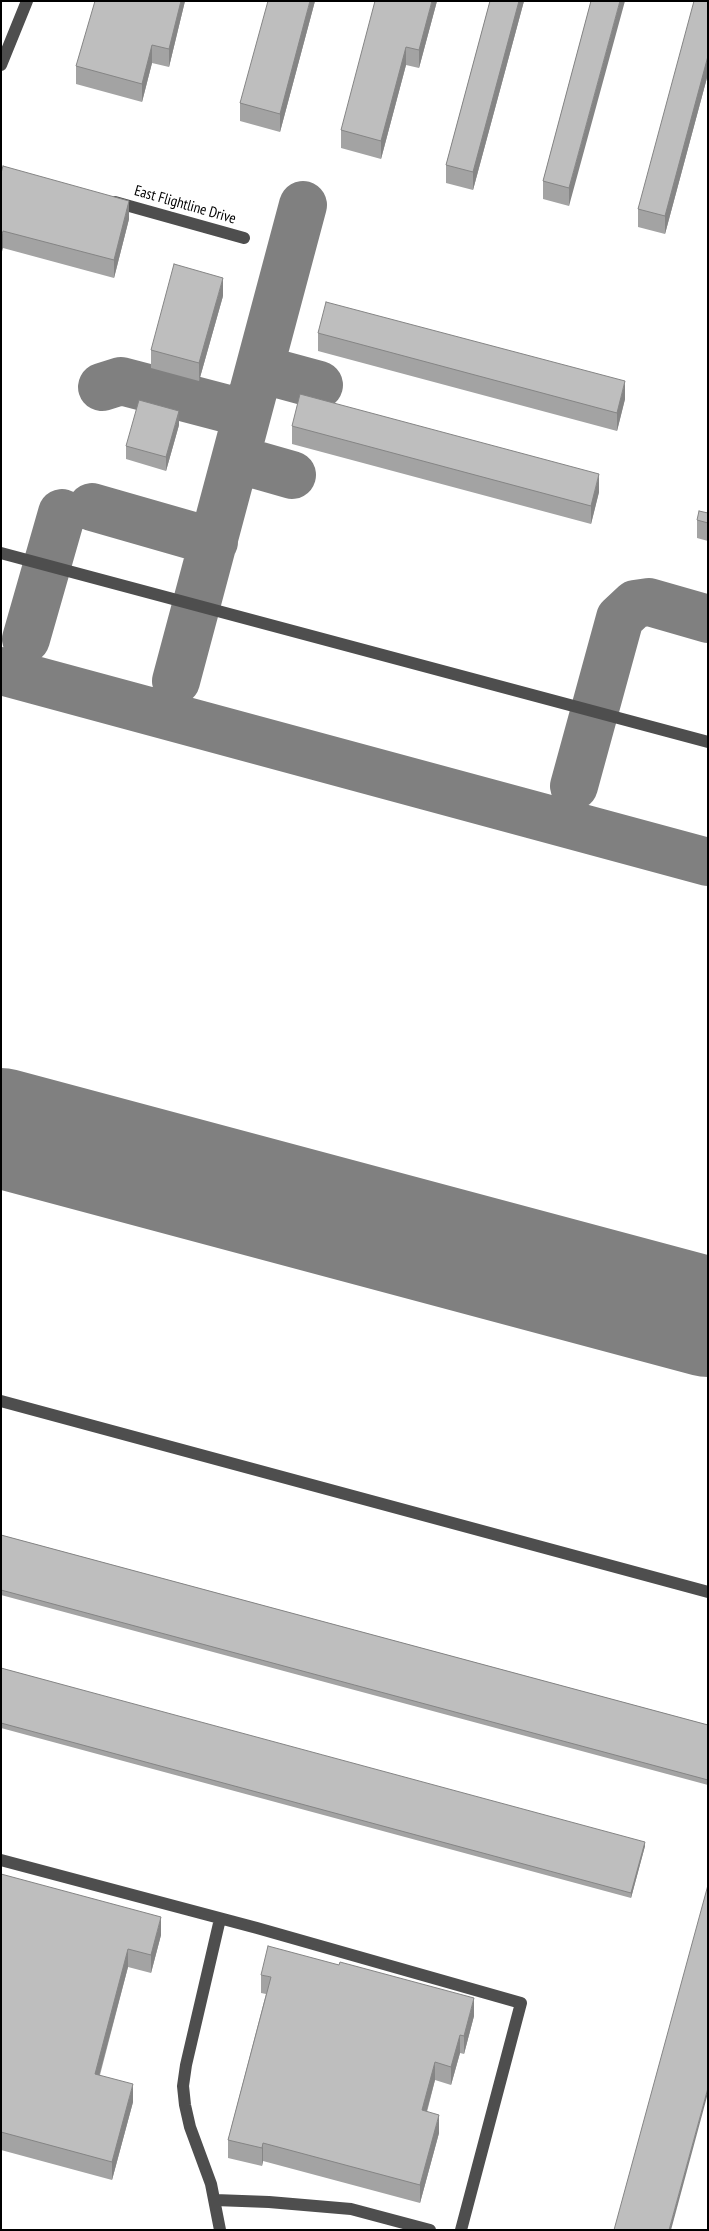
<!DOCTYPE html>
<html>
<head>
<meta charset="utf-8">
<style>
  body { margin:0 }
  #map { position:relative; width:709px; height:2231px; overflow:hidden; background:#fff; font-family:"PT Sans Narrow",sans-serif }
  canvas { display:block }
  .frame { position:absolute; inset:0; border:2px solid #000; pointer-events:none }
</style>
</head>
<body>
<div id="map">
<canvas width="709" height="2231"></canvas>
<div class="frame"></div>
</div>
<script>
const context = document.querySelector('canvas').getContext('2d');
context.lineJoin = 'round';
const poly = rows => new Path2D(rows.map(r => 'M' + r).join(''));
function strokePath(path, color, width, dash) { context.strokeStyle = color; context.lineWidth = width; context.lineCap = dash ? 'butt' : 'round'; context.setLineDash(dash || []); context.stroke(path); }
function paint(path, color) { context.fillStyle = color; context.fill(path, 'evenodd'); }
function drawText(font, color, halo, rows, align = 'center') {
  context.font = font + ' "PT Sans Narrow",sans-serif'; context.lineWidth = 4.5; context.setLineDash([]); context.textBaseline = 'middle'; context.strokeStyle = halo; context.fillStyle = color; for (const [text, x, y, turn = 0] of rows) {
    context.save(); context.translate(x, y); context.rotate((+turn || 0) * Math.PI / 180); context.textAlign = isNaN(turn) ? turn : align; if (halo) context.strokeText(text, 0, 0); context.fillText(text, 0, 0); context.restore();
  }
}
strokePath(poly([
  [260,369,319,385],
  [102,387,121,381,247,414],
  [236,459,292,475],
  [92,507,214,542],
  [26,639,62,513],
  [1,671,708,862],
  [176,681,303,205],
  [574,786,620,618,635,604,649,602,708,619]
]), '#808080', 48);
strokePath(poly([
  [1,1128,708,1317]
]), '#808080', 120);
strokePath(poly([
  [1,65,27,1],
  [115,202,244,238],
  [1,553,708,742],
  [1,1401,708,1592],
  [1,1860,257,1928,521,2003,461,2230],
  [220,1919,186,2065,183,2086,185,2105,190,2127,211,2184,220,2230],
  [215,2200,269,2202,351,2209,430,2230]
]), '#4e4e4e', 12);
paint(poly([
  [185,1,169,67,152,63,142,102,76,84,76,66],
  [315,1,280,132,240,121,240,103],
  [437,1,419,68,406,65,381,159,341,148,341,130],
  [490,1,524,1,473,190,446,183,446,165],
  [591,1,569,206,543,199,543,181],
  [708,1,708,74,665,234,638,227,638,209],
  [1,173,129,219,114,278,3,248],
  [223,296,199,381,151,368,151,350],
  [318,333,625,399,617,431,318,351],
  [179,425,166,471,126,459,126,446],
  [292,426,599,492,591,524,292,444],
  [708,513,708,541,697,538,697,520],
  [1,1535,708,1725,708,1785,1,1595],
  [1,1668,645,1846,631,1898,1,1728],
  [1,1874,161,1935,151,1973,128,1967,100,2075,133,2102,112,2180,1,2150],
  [261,1975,474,2016,464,2054,460,2053,451,2085,435,2080,427,2112,439,2133,420,2203,263,2161,262,2166,228,2158,228,2140,266,1994,261,1993]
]), '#a3a3a3');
paint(poly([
  [181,1,185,1,169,67,169,49],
  [310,1,315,1,280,132,280,114],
  [432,1,437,1,419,68,419,50],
  [519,1,524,1,473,190,473,172],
  [620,1,625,1,569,206,569,188],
  [152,45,152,63,142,102,142,84],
  [406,47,406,65,381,159,381,141],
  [708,56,708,74,665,234,665,216],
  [129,201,129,219,114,278,114,260],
  [3,231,3,248,1,255,1,237],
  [223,278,223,296,199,381,199,363],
  [625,381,625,399,617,431,617,413],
  [179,411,179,425,166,471,166,457],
  [599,474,599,492,591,524,591,506],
  [645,1842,645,1846,631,1898,631,1893],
  [161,1917,161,1935,151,1973,151,1955],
  [128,1949,128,1967,95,2091,95,2074],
  [474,1998,474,2016,464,2054,464,2036],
  [460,2035,460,2053,451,2085,451,2067],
  [435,2062,435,2080,422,2128,422,2110],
  [133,2084,133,2102,112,2180,112,2162],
  [708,2088,708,2093,671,2230,669,2230],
  [439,2115,439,2133,420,2203,420,2185],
  [263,2143,263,2161,262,2166,262,2148]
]), '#858585');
const building = poly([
  [95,1,181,1,169,49,152,45,142,84,76,66,95,1],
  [268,1,310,1,280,114,240,103,268,1],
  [375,1,432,1,419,50,406,47,381,141,341,130,375,1],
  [490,1,519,1,473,172,446,165,490,1],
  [591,1,620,1,569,188,543,181,591,1],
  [694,1,708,1,708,56,665,216,638,209,694,1],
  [3,166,129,201,114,260,3,231,1,237,1,173,3,166],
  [174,264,223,278,199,363,151,350,174,264],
  [326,302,625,381,617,413,318,333,326,302],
  [300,394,599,474,591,506,292,426,300,394],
  [139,400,179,411,166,457,126,446,139,400],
  [699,511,708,513,708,523,697,520,699,511],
  [1,1535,708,1725,708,1780,1,1590,1,1535],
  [1,1668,645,1842,631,1893,1,1723,1,1668],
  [1,1874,161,1917,151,1955,128,1949,95,2074,133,2084,112,2162,1,2132,1,1874],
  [708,1885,708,2088,669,2230,614,2230,708,1885],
  [268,1946,339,1965,340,1962,474,1998,464,2036,460,2035,451,2067,435,2062,422,2110,439,2115,420,2185,263,2143,262,2148,228,2140,271,1977,261,1975,268,1946]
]);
paint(building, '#bebebe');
strokePath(building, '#858585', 1);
drawText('15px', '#000', '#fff', [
  ["East Flightline Drive",185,205,16]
]);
</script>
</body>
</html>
